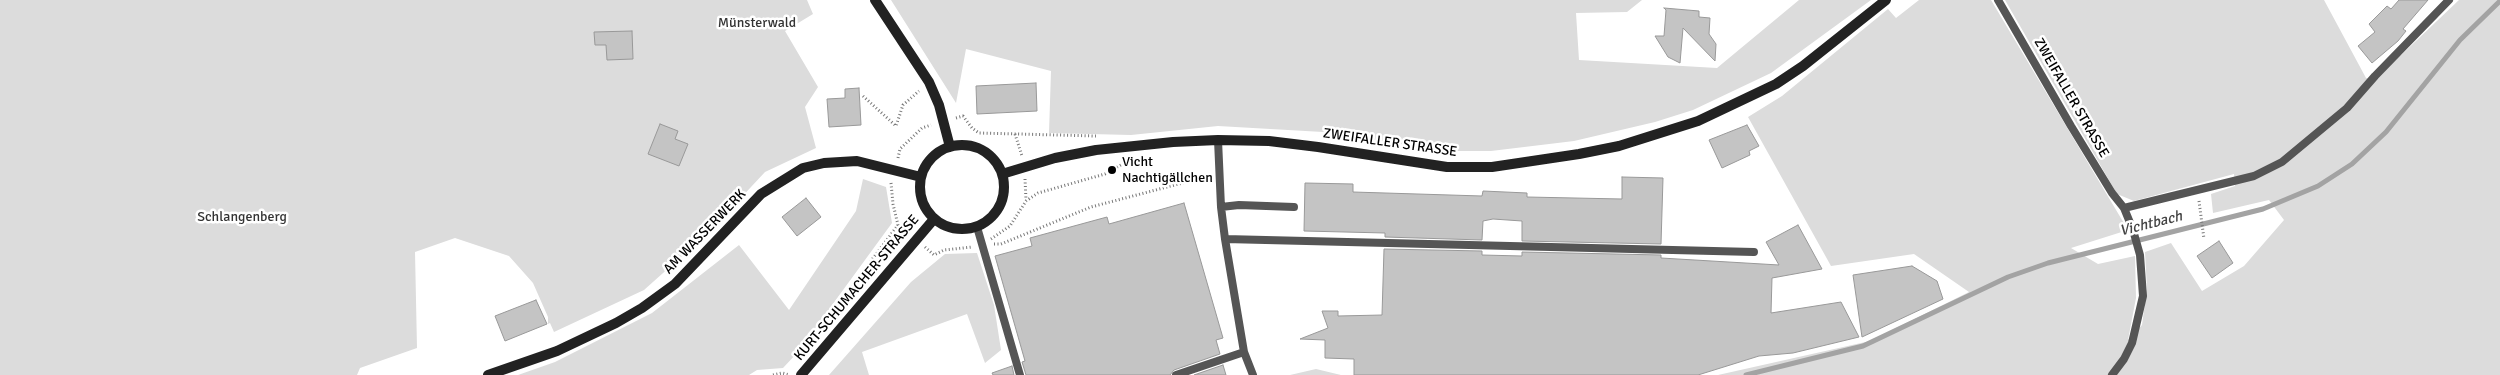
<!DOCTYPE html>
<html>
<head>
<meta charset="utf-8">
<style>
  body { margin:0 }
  canvas { display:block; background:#fff }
</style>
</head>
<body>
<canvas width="2500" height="375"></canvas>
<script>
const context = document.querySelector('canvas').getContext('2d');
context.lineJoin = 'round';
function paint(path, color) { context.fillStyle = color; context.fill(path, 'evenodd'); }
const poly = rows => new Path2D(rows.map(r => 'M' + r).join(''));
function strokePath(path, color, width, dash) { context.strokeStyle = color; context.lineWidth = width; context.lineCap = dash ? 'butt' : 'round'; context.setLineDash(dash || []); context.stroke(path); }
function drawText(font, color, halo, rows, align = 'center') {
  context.font = font + ' Signika,sans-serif'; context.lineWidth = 5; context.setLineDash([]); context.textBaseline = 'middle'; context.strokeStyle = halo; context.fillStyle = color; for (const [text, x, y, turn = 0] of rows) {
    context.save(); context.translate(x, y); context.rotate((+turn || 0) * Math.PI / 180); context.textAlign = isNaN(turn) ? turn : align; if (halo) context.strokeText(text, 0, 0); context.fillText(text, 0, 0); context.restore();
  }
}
paint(poly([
  [0,0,807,0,813,14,785,31,818,87,805,107,816,148,765,172,709,232,644,290,554,332,550,323,548,324,548,317,533,283,509,256,455,238,415,252,417,348,360,368,357,375,0,375],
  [891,0,1642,0,1627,12,1576,13,1579,60,1717,68,1799,0,1871,0,1771,73,1693,110,1655,122,1574,141,1491,151,1446,151,1323,132,1218,126,1131,135,1049,133,1051,71,966,49,956,103],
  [1919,0,1991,0,2128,230,2071,248,2098,264,2135,256,2136,298,2128,340,2142,325,2147,289,2145,252,2171,243,2202,291,2244,266,2284,220,2269,200,2213,213,2211,194,2235,186,2234,174,2134,201,2117,194,2005,0,2324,0,2366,78,2375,80,2459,0,2500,0,2500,375,1718,375,1870,341,1969,292,1914,254,1831,266,1748,117,1782,96,1888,9,1896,18],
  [863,179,886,187,892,223,797,353,783,368,757,370,749,375,518,375,555,362,652,313,739,245,789,310,856,211],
  [977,253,994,305,1001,350,985,363,967,314,862,352,869,375,829,375,911,282,945,254],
  [1316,369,1341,375,1290,375]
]), '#dcdcdc');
strokePath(poly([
  [1746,375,1863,346,2008,277,2048,263,2263,209,2318,186,2352,164,2386,132,2460,40,2500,1]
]), '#a3a3a3', 5);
const building = poly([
  [2399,0,2428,0,2403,29,2406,31,2398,41,2372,63,2358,46,2375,32,2369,24,2387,6,2391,9,2399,0],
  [1664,8,1699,11,1699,17,1710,18,1709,34,1716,44,1715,61,1683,28,1680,63,1668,57,1655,36,1664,36,1666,10,1664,8],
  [632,31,633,59,607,60,606,45,595,45,594,32,632,31],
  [1036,83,1037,111,977,114,976,86,1036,83],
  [859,88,861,125,829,127,827,99,845,98,845,89,859,88],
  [660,124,678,131,675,139,688,144,679,166,648,154,660,124],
  [1747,125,1759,146,1749,151,1750,155,1722,168,1709,140,1747,125],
  [1622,177,1663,178,1661,244,1522,241,1522,221,1493,219,1483,221,1482,240,1385,237,1385,233,1304,231,1305,183,1353,184,1353,192,1482,196,1483,191,1527,193,1527,197,1622,199,1622,177],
  [806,198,821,217,797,236,782,217,806,198],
  [1184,203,1223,338,1216,340,1220,354,1174,370,1170,375,1026,375,1022,362,1025,361,995,256,1032,246,1030,238,1107,217,1109,224,1184,203],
  [1798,225,1822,269,1772,278,1771,313,1841,302,1859,337,1793,353,1759,356,1698,375,1354,375,1354,359,1325,358,1325,340,1300,339,1328,328,1322,311,1338,311,1338,316,1382,315,1384,249,1482,251,1482,255,1522,256,1522,252,1661,255,1661,258,1779,265,1766,242,1798,225],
  [2219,241,2233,263,2212,278,2197,256,2219,241],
  [1912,266,1937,281,1943,299,1862,337,1853,275,1912,266],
  [536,300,547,324,505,341,495,316,536,300],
  [1223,365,1226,375,1194,375,1223,365],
  [1012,366,1014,375,993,375,992,373,1012,366]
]);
paint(building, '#c4c4c4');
strokePath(building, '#999', 1);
strokePath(poly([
  [863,96,896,126,903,105,919,91],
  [956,118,963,116,972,128,979,133,1096,136],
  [1015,134,1022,156],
  [898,158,900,149,922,128,931,125],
  [1025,179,1026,200],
  [891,183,893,204,898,225,906,232],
  [2199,201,2204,239],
  [991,239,1010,226,1026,201,1038,193,1105,174,1126,162],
  [994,244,1001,244,1091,207,1209,176],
  [925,247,934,255,944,250,972,247],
  [820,329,898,225],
  [773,375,782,373,790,375]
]), '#777', 3, [1, 2.5]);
strokePath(poly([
  [1998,0,2071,126,2112,193,2124,208,2133,230,2140,255,2143,296,2132,343,2124,359,2112,375],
  [1218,140,1221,207,1225,239,1244,352,1253,375],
  [1221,207,1239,205,1294,207],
  [2124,208,2254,176,2282,162,2347,108,2375,76,2449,0],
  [977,227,1020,375],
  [1225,239,1754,252],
  [1176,375,1244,352]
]), '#555', 8);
strokePath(poly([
  [875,0,929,82,939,105,950,147],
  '920 187a42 42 0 1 1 84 0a42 42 0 1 1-84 0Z',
  [1002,174,1055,158,1096,150,1173,142,1218,140,1269,141,1318,147,1447,167,1492,167,1579,154,1619,146,1698,121,1776,84,1803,66,1886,0],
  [488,375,557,351,616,323,642,308,675,284,761,194,803,168,824,163,857,161,921,177],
  [801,375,934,219]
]), '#222', 10);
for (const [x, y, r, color] of [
  [1112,170,5,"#000"]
]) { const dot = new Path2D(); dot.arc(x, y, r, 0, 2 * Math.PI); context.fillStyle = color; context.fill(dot); strokePath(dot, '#fff', 2); }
drawText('14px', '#333', '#fff', [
  ["Münsterwald",757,23],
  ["Schlangenberg",242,217]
]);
drawText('14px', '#000', '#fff', [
  ["ZWEIFALLER STRASSE",2071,98,60],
  ["ZWEIFALLER STRASSE",1390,143,8],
  ["AM WASSERWERK",705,232,-46],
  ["KURT-SCHUMACHER-STRASSE",857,288,-50]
]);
drawText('14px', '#000', '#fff', [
  ["Vicht",1122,162],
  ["Nachtigällchen",1122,178]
], 'left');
drawText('italic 15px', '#444', '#fff', [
  ["Vichtbach",2151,224,-14]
]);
</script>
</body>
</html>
